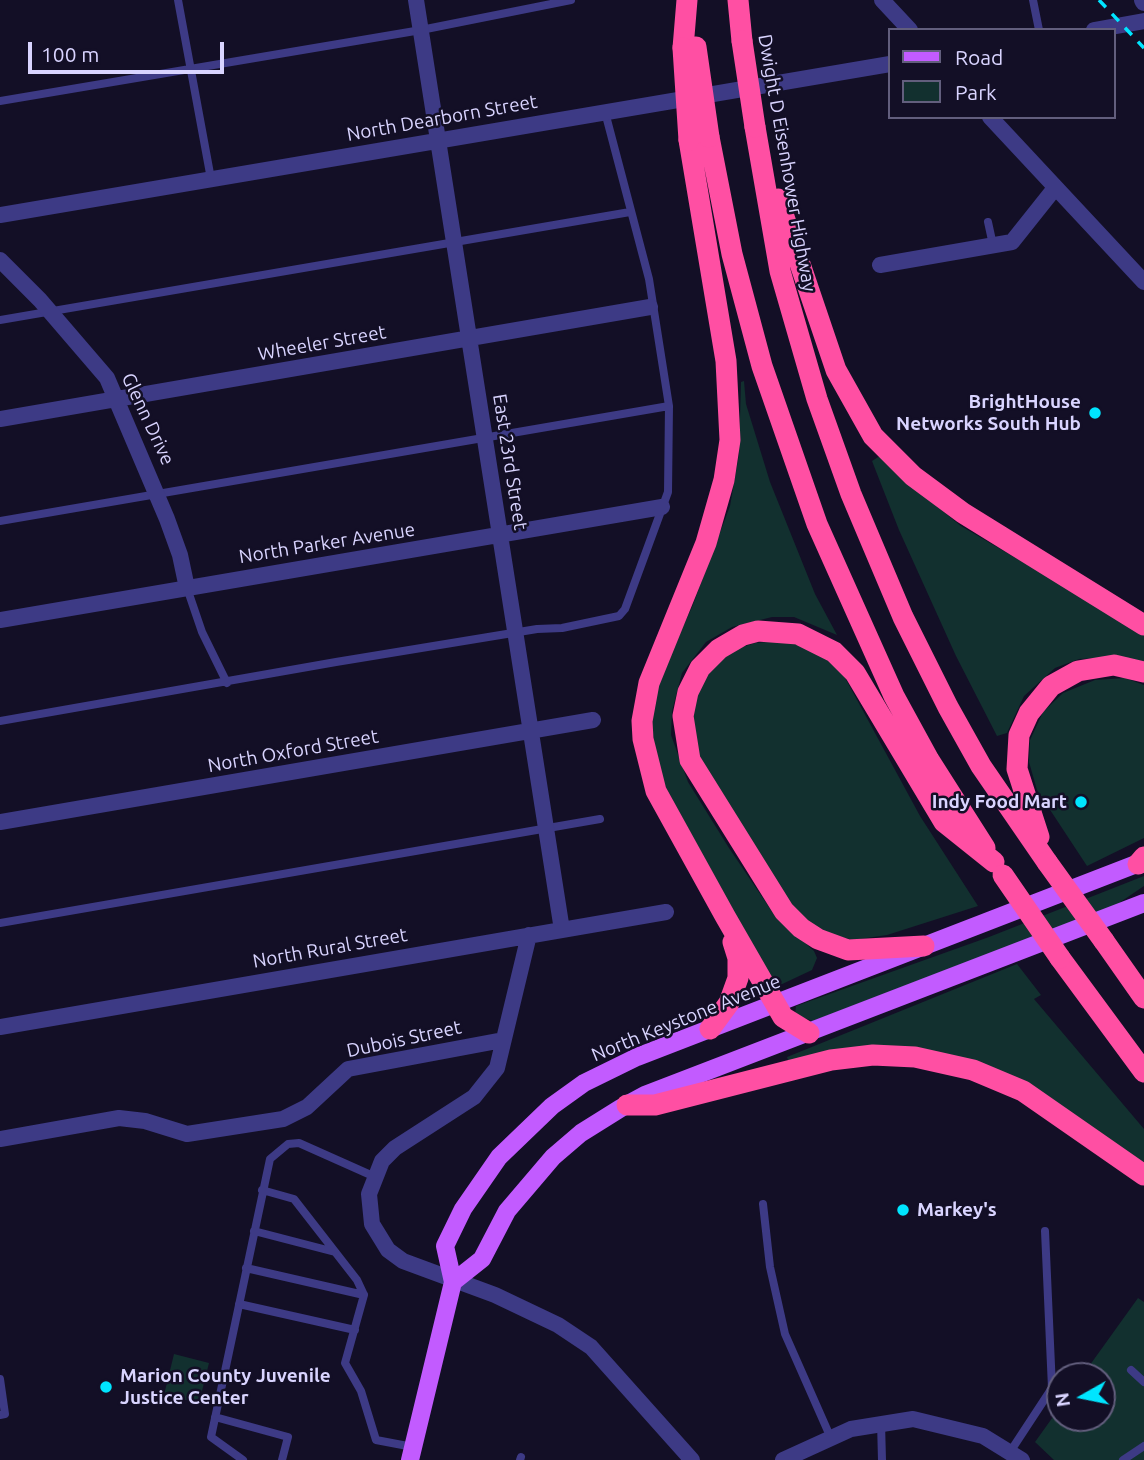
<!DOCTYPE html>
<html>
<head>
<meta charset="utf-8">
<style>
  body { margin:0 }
  #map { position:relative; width:1144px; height:1460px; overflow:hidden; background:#130f26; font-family:Ubuntu,sans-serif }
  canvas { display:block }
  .legend { position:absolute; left:888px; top:28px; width:228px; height:91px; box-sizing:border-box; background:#130f26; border:2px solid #625e7d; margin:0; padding:9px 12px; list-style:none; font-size:21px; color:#d9d4ff }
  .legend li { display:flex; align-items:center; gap:14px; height:35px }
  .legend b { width:35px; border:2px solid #625e7d }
  .north { position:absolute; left:1046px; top:1362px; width:70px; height:70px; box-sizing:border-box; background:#130f26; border:2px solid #625e7d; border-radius:50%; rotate:261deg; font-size:19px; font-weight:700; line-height:28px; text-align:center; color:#d9d4ff }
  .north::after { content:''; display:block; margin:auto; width:24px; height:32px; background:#00e5ff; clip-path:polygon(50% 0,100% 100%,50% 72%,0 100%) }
  .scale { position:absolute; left:28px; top:42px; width:196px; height:32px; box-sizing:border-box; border:4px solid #d9d4ff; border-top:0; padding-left:9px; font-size:21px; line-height:24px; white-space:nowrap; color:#d9d4ff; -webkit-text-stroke:5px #130f26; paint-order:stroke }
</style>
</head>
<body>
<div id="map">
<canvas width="1144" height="1460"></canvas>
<ul class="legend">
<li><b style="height:9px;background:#c25bff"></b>Road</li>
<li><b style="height:19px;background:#12302f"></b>Park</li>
</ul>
<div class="north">N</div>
<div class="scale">100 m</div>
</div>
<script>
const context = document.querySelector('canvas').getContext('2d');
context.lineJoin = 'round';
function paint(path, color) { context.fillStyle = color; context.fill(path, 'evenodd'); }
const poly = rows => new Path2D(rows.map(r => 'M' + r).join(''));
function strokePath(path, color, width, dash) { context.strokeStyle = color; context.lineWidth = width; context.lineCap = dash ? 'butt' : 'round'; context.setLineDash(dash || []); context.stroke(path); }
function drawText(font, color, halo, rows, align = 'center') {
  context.font = font + ' Ubuntu,sans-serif'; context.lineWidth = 5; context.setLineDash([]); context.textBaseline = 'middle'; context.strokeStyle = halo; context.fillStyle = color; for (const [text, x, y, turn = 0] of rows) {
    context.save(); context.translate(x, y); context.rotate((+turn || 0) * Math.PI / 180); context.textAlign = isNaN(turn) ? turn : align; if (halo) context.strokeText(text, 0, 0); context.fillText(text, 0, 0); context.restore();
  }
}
paint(poly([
  [744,381,746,404,770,482,815,594,837,635,794,617,772,617,732,627,706,642,682,673,672,711,671,735,688,782,729,848,775,916,814,951,817,958,812,970,778,986,774,987,656,769,650,699,692,607,730,506,739,454,741,382],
  [883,454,923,495,961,526,1144,633,1144,664,1096,658,1079,659,1055,668,1024,696,1007,733,997,736,956,656,899,530,872,461],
  [780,641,800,644,826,656,843,674,920,816,978,906,887,935,853,940,826,933,802,919,789,904,694,751,689,719,694,697,715,663,736,649,755,643],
  [1125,678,1144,685,1144,838,1087,866,1037,790,1029,762,1030,740,1043,712,1063,693,1095,680],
  [1144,876,1144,886,1116,905,813,1021,795,1015,796,1006,989,937],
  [1017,964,1041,995,1034,999,1144,1129,1144,1167,952,1055,789,1063,787,1057],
  [1138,1298,1144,1302,1144,1460,1054,1460,1035,1442,1060,1407,1060,1418,1102,1418,1102,1376,1082,1376],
  [174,1354,209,1363,199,1403,164,1395]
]), '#12302f');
strokePath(poly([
  [178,0,211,179],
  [1033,0,1039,30],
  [0,101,421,30,571,0],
  [988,222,993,245],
  [0,320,630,212],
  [0,521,669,406],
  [187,588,202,632,227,683],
  [0,721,336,662,537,629,562,628,619,616,625,609,668,492,669,406,649,279,605,112],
  [0,923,600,819],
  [262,1190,294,1199,357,1280,364,1295,345,1363,361,1391,376,1440,413,1447],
  [763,1204,770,1267,785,1334,830,1436],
  [254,1231,335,1252],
  [246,1268,364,1295],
  [239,1304,355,1330],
  [1131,1370,1144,1382],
  [0,1379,5,1414,0,1415],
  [215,1417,288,1437,282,1460],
  [881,1422,882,1460],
  [1010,1452,1052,1388,1045,1231],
  [243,1460,211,1437,270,1159,288,1144,299,1143,373,1176],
  [520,1460,521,1457],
  [1123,1460,1144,1446]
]), '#3d3a85', 8);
strokePath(poly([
  [416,0,562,930],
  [882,0,910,30],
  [1094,30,1144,21],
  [990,117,1144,282],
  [0,215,890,64],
  [0,260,40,300,107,378,167,519,180,555,187,588],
  [880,265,1012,242,1055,188],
  [0,419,650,307],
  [0,620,662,507],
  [0,822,593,720],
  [529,935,497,1068,474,1097,395,1148,382,1161,369,1194,372,1224,388,1250,403,1261,495,1295,558,1325,591,1347,692,1460],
  [0,1027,666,912],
  [0,1139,119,1118,145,1121,187,1134,283,1119,307,1107,348,1069,503,1040],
  [783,1460,851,1429,913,1419,983,1436,1022,1460]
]), '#3d3a85', 16);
strokePath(poly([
  [1143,0,1144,2]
]), '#3d3a85', 18);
strokePath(poly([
  [453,1282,482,1259,507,1211,553,1157,581,1133,621,1108,645,1095,1144,903],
  [410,1460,453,1282,445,1246,463,1209,499,1157,552,1106,584,1083,637,1057,1144,861]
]), '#c25bff', 18);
strokePath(poly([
  [738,0,742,41],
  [683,48,687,0],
  [755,127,780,271,817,399,851,494,903,617,948,707,981,766,1047,862],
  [709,137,732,254,762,366,817,524,894,696,929,760,985,848],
  [689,140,726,361,730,440,724,480,706,543,649,683,642,721,643,739,656,791,725,916,783,1017,809,1033],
  [778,199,836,370,873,436,913,476,963,513,1144,625],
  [1039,837,1017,769,1019,735,1029,713,1051,686,1078,671,1114,665,1144,672],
  [1138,864,1144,857],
  [1104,941,1144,998],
  [924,946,848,950,818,939,801,928,784,911,690,760,683,716,688,692,700,668,719,649,743,635,758,631,798,634,834,652,855,673,944,822,994,862],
  [1060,958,1144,1072],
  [710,1029,729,1003,738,978,738,958,733,942],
  [627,1105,655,1105,831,1060,873,1055,915,1057,973,1070,1023,1091,1144,1175]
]), '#ff4fa3', 21);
strokePath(poly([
  [1099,0,1144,48]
]), '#00e5ff', 3.5, [10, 9]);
strokePath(poly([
  [742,41,755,127],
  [696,47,709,137],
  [683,48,689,140],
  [1047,862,1104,941],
  [1003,875,1060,958]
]), '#ff4fa3', 21);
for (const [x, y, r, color] of [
  [1095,413,7,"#00e5ff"],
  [1081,802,7,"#00e5ff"],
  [903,1210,7,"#00e5ff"],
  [106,1387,7,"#00e5ff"]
]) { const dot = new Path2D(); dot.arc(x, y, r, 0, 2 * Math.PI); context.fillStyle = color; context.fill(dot); strokePath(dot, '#130f26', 2.5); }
drawText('19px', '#d9d4ff', '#130f26', [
  ["North Dearborn Street",442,118,-10],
  ["Dwight D Eisenhower Highway",787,163,80],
  ["Wheeler Street",322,343,-10],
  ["Glenn Drive",148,419,65],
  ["East 23rd Street",510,462,81],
  ["North Parker Avenue",327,543,-9],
  ["North Oxford Street",293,751,-10],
  ["North Rural Street",330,948,-10],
  ["North Keystone Avenue",686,1018,-22],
  ["Dubois Street",404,1039,-12]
]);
drawText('bold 19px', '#d9d4ff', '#130f26', [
  ["BrightHouse",1081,402],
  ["Networks South Hub",1081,424],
  ["Indy Food Mart",1067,802],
  ["Markey's",917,1210,"left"],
  ["Marion County Juvenile",120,1376,"left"],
  ["Justice Center",120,1398,"left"]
], 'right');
</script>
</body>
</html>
